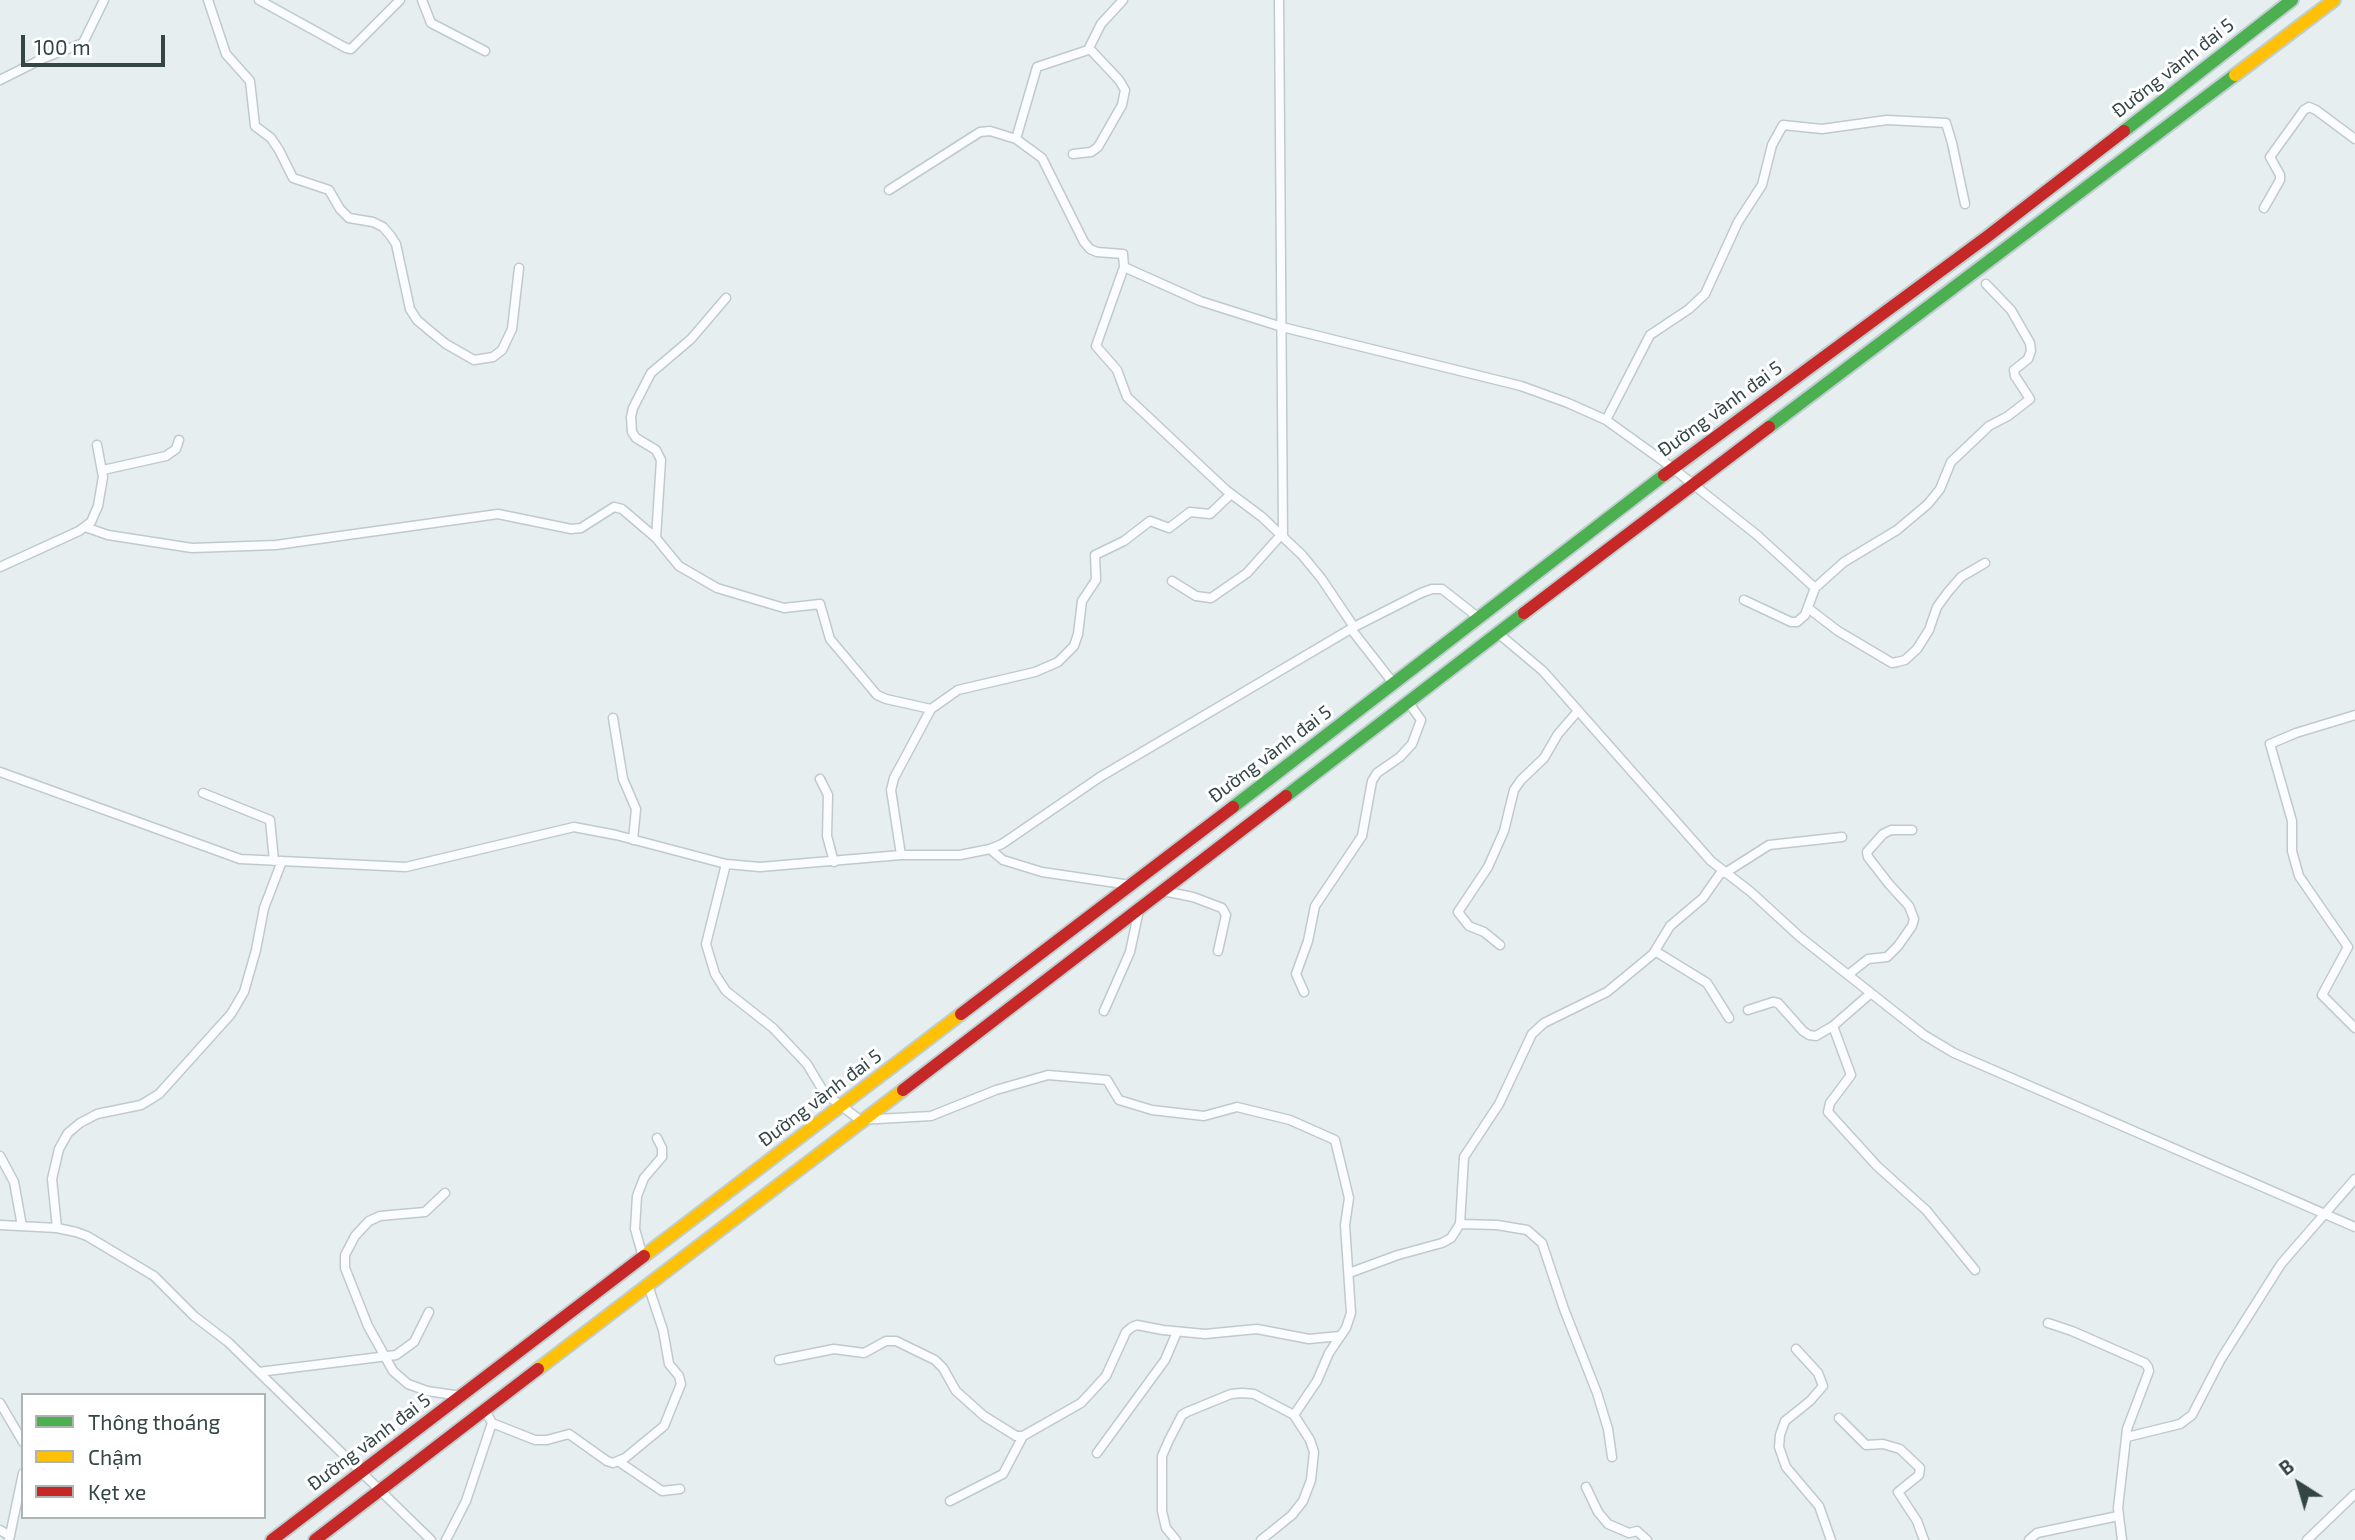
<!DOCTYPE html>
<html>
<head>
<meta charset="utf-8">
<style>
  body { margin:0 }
  #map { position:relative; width:2355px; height:1540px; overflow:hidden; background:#e6eef0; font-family:"Exo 2",sans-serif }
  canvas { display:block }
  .legend { position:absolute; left:21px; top:1393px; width:245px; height:126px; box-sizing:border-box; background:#fff; border:2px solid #adb5b4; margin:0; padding:9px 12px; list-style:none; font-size:21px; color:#334544 }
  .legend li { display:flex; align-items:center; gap:14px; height:35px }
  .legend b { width:35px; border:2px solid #adb5b4 }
  .north { position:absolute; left:2264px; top:1449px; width:70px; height:70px; -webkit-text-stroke:5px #fff; paint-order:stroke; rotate:323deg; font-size:19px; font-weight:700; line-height:28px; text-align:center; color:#334544 }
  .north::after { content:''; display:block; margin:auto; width:24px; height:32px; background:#334544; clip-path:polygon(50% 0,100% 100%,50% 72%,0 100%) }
  .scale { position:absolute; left:21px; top:35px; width:144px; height:32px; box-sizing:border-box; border:4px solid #334544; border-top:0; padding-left:9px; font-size:21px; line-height:24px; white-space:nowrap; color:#334544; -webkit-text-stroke:5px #fff; paint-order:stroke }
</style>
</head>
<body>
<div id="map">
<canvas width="2355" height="1540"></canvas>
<ul class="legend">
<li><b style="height:9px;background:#4caf50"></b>Thông thoáng</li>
<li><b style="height:9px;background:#ffc107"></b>Chậm</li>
<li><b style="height:9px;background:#c62828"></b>Kẹt xe</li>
</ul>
<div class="north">B</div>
<div class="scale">100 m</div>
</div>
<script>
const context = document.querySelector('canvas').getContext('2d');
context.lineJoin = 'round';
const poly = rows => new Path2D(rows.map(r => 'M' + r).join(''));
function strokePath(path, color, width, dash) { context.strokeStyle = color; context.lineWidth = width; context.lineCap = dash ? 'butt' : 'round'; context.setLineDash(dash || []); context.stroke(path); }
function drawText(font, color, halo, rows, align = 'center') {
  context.font = font + ' "Exo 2",sans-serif'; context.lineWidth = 6; context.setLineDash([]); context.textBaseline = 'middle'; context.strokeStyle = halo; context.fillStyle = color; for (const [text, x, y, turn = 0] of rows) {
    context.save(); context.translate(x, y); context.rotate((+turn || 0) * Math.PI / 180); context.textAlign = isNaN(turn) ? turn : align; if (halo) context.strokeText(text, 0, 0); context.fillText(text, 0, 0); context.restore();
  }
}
const street = poly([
  [208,0,226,54,250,81,255,126,271,138,279,150,293,178,329,190,340,209,349,218,373,222,383,227,390,235,396,244,410,309,417,320,430,331,446,344,474,360,493,357,502,350,512,329,519,268],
  [259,0,346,48,351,49,400,0],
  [422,0,431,23,485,51],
  [1279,0,1283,537],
  [0,80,44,58,83,43,104,0],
  [1016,139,1037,67,1088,50,1101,24,1123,0],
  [1073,154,1091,152,1098,147,1122,105,1125,90,1119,80,1089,48],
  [889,190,980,132,990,131,1016,139,1042,158,1084,242,1090,249,1097,252,1123,254,1124,267,1096,346,1117,370,1127,397,1226,490,1262,517,1302,555,1321,578,1354,627],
  [2264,208,2280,180,2280,175,2270,157,2304,110,2309,107,2316,110,2355,139],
  [1124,267,1200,301,1282,327,1521,386,1568,403,1606,420,1670,466,1757,535,1815,588],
  [1606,420,1650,335,1689,309,1705,294,1738,222,1762,185,1772,145,1783,125,1822,129,1887,120,1946,123,1952,143,1965,204],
  [103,470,166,456,176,449,179,440],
  [85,527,108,535,192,548,276,545,498,514,571,529,581,528,614,507,622,509,656,538,679,566,717,588,784,608,820,604,830,639,877,695,886,699,931,709],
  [656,538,661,460,656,450,636,438,632,432,631,417,633,408,651,373,691,339,726,298],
  [0,567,79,531,91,522,98,506,103,477,97,445],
  [1172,581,1196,596,1211,598,1247,573,1281,535],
  [1744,600,1791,622,1797,622,1805,615,1815,588,1844,562,1897,530,1928,504,1940,489,1951,462,1989,426,2008,416,2030,399,2015,376,2014,370,2028,359,2031,351,2030,343,2011,310,1986,284],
  [1808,608,1838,631,1892,663,1897,662,1905,660,1917,649,1929,630,1937,607,1948,592,1961,577,1985,563],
  [1351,629,1394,684],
  [1499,634,1543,671,1711,861,1751,892,1800,937,1924,1035,1954,1053,2355,1227],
  [2355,715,2296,733,2270,744,2292,821,2292,851,2299,876,2348,947,2322,995,2355,1028],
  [613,718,623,779,636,809,633,840],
  [0,772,240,859,406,867,574,827,616,835,726,864,760,867,901,855,960,855,990,849,1002,844,1100,777,1354,627,1421,593,1432,589,1442,589,1479,618],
  [820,779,828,795,827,836,834,862],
  [203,793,270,820,274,861],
  [990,849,1003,860,1042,872,1130,885],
  [901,855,891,790,894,778,931,709,958,690,1035,672,1058,662,1074,646,1078,634,1082,601,1096,580,1095,555,1124,541,1150,521,1169,528,1190,512,1210,514,1231,494],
  [726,864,706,944,715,974,726,991,773,1028,807,1064,822,1089,831,1098,860,1120,931,1116,996,1090,1048,1075,1107,1080,1119,1100,1152,1110,1204,1116,1237,1107,1290,1120,1335,1140,1349,1198,1345,1225,1351,1313,1346,1328,1329,1353,1317,1381,1294,1415],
  [1725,873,1769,845,1842,837],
  [1163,891,1193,897,1222,908,1226,915,1218,951],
  [1500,945,1484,932,1469,926,1458,912,1488,867,1504,831,1514,790,1521,780,1544,758,1558,734,1578,711],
  [1655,951,1707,983,1729,1018],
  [1848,975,1868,959,1887,957,1898,946,1912,926,1914,919,1909,906,1889,884,1868,857,1867,852,1883,834,1891,830,1912,830],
  [1304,992,1296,974,1308,941,1315,906,1362,836,1372,781,1377,773,1400,757,1412,744,1421,720,1409,703],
  [1748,1010,1773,1002,1778,1003,1803,1031,1809,1035,1816,1036,1833,1026,1871,993],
  [1104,1011,1130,952,1139,910],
  [1833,1026,1851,1075,1830,1103,1828,1112,1877,1166,1926,1210,1975,1270],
  [0,1156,14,1182,22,1226],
  [445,1193,425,1212,380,1216,369,1221,355,1236,345,1255,345,1268,368,1326,393,1371,408,1384,427,1391,461,1396],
  [1460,1224,1497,1225,1527,1230,1542,1243,1564,1309,1597,1393,1608,1429,1612,1457],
  [0,1225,57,1228,76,1232,87,1236,154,1276,194,1316,228,1342,431,1540],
  [57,1228,52,1179,59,1149,68,1133,80,1123,97,1114,141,1105,159,1094,231,1014,244,992,256,950,264,908,282,861],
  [643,1257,635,1229,637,1196,644,1178,662,1157,662,1148,657,1138],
  [1349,1273,1398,1255,1442,1243,1451,1238,1460,1224,1464,1157,1499,1104,1532,1034,1544,1023,1607,992,1653,954,1670,926,1703,898,1722,871],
  [2048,1323,2072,1331,2145,1363,2148,1367,2149,1371,2127,1429,2118,1508,2122,1540],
  [1796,1349,1818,1373,1823,1386,1810,1401,1785,1421,1780,1435,1779,1447,1786,1467,1819,1506,1831,1540],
  [779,1360,834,1349,864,1353,886,1341,896,1341,935,1360,943,1368,956,1391,984,1416,1016,1436,1023,1436,1081,1403,1106,1376,1126,1332,1132,1327,1137,1325,1163,1330,1205,1334,1257,1329,1309,1339,1340,1336],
  [259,1372,396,1355,414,1342,429,1312],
  [0,1403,23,1442],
  [485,1410,492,1423,535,1440,547,1440,569,1434,607,1461,613,1463,625,1458,664,1426,681,1384,679,1376,669,1364,663,1330,648,1285],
  [1839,1418,1866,1445,1883,1444,1900,1449,1920,1468,1919,1475,1898,1492,1917,1521,1924,1540],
  [2127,1437,2180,1424,2192,1415,2221,1359,2281,1264,2355,1179],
  [1097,1453,1165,1360,1177,1332],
  [618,1461,662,1491,680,1489],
  [1586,1487,1598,1512,1608,1524,1629,1533,1637,1531,1647,1540],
  [950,1501,1003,1474,1023,1436],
  [0,1530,10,1536],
  [9,1540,23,1473],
  [446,1540,466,1501,492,1423],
  [1176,1540,1166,1528,1162,1511,1162,1456,1169,1440,1182,1415,1187,1412,1231,1394,1242,1393,1254,1394,1294,1415,1310,1440,1314,1452,1311,1480,1303,1501,1292,1515,1261,1540],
  [2029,1540,2037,1533,2118,1516],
  [2307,1540,2355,1494]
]);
const fast = poly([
  [2124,131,2292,0],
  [1769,427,2235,75],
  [1286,796,1524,613],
  [1233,807,1664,475]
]);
const slow = poly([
  [2235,75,2334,0],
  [644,1256,961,1014],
  [538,1369,903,1090]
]);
const jam = poly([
  [1664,475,1988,236,2124,131],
  [1524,613,1769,427],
  [961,1014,1233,807],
  [903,1090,1286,796],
  [272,1540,644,1256],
  [315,1540,538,1369]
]);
strokePath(street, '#c1cacb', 11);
strokePath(fast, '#bfced0', 16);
strokePath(slow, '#bfced0', 16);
strokePath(jam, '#bfced0', 16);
strokePath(street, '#fbfcfd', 8);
strokePath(fast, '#4caf50', 12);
strokePath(slow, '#ffc107', 12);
strokePath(jam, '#c62828', 12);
drawText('19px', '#334544', '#fff', [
  ["Đường vành đai 5",2173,68,-38],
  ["Đường vành đai 5",1720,409,-36],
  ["Đường vành đai 5",1270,754,-37],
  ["Đường vành đai 5",820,1098,-37],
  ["Đường vành đai 5",369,1442,-37]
]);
</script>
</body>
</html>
